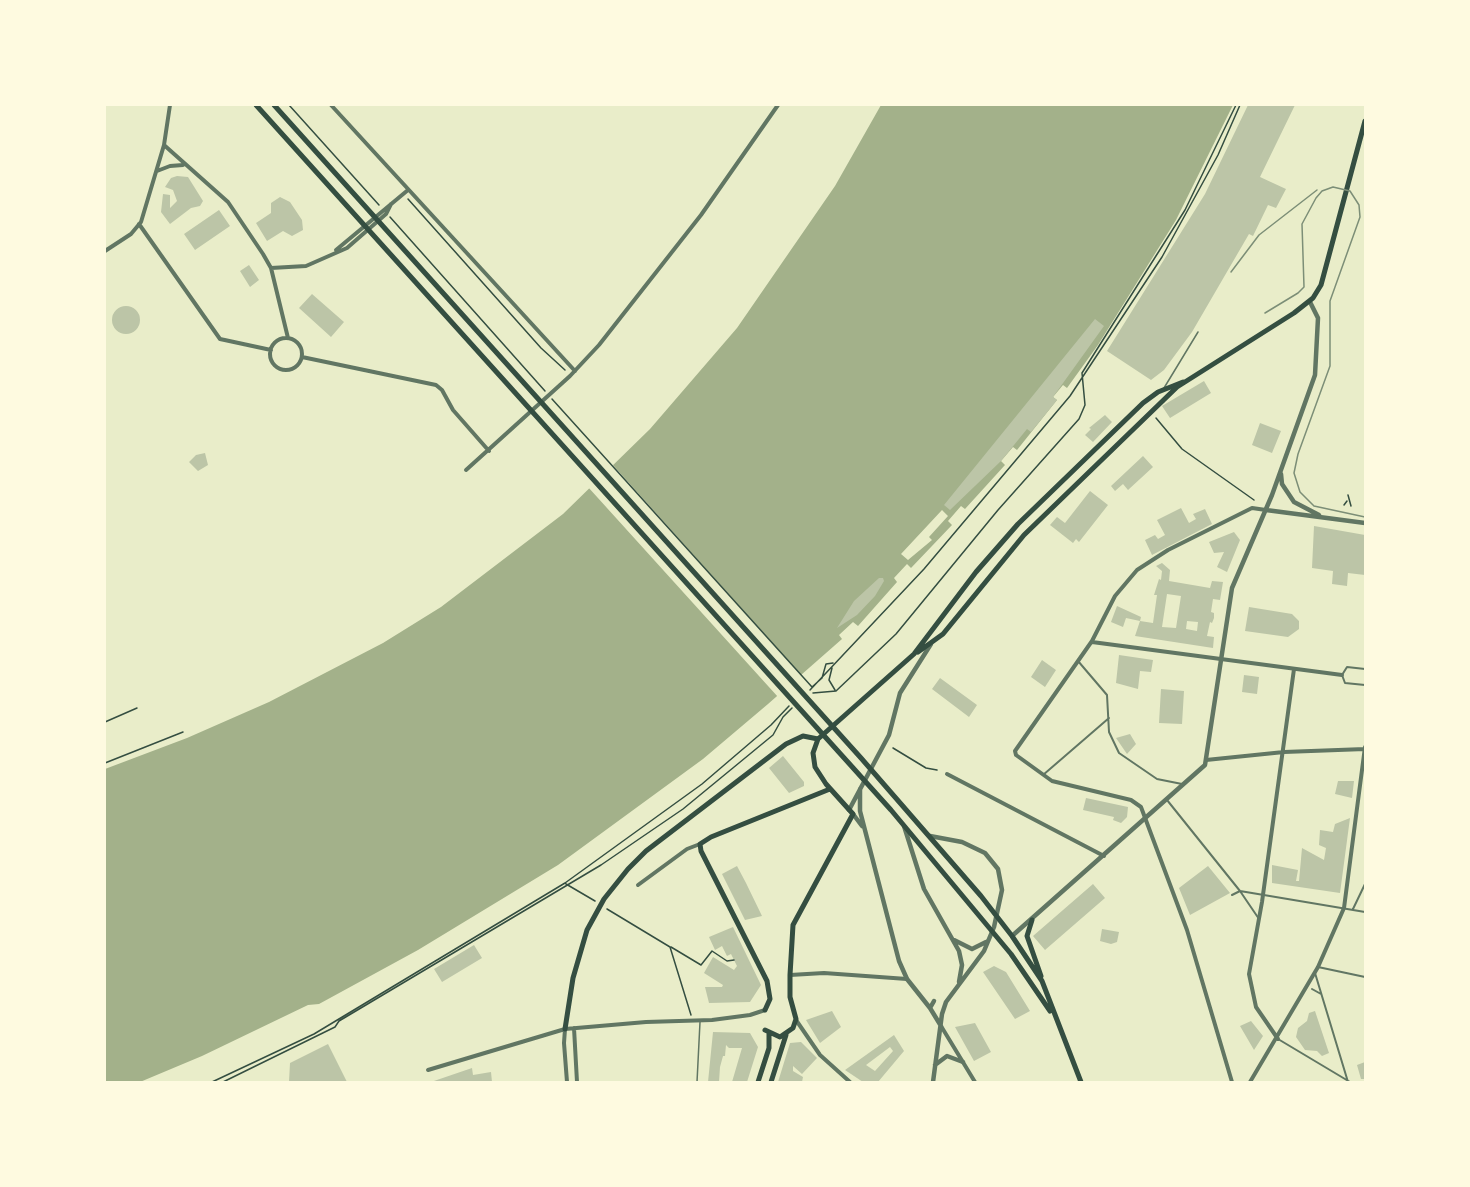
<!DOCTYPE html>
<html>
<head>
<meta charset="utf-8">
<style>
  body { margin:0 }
  #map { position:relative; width:1470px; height:1187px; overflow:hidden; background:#e9edc9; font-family:Barlow,sans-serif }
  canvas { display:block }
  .frame { position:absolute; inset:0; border:106px solid #fefae0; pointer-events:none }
</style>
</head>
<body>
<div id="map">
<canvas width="1470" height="1187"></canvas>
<div class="frame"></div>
</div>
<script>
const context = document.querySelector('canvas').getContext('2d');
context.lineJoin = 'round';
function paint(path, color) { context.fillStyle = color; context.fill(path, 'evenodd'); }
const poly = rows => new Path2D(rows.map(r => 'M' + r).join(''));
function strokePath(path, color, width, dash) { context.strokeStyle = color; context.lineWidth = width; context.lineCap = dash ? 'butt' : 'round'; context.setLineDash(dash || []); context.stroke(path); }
paint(poly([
  [881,105,1233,105,1176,220,1098,345,1067,388,1063,385,1053,397,1057,400,1017,450,1013,447,1001,461,1005,465,965,509,961,506,948,521,952,525,911,568,907,564,894,578,897,582,858,626,853,622,839,635,842,639,768,704,703,759,558,865,418,950,319,1004,308,1005,202,1056,140,1082,105,1082,105,769,187,738,269,702,383,643,441,607,563,514,650,429,737,328,835,186]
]), '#a3b18a');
paint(poly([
  [612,464,803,677,778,697,588,487],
  [942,510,948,516,929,537,932,540,908,560,901,554]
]), '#e9edc9');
paint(poly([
  [1248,105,1295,105,1260,177,1286,189,1276,208,1268,205,1253,236,1249,234,1192,332,1164,370,1151,380,1107,351,1205,194],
  [177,176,188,177,203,201,200,206,191,208,170,224,161,212,163,194,170,195,170,208,177,201,173,190,165,187,171,178],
  [280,197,290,202,302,220,303,230,292,236,283,231,267,241,256,223,271,213,271,203],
  [219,210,230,226,195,250,184,234],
  [249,265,259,280,250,287,240,271],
  [312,294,344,322,331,337,299,308],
  '112 320a14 14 0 1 1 28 0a14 14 0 1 1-28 0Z',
  [1095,319,1104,326,1053,397,1057,400,1031,432,1027,429,1001,461,950,510,944,505],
  [1204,381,1211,393,1170,418,1162,406],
  [1105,415,1112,422,1093,442,1085,435,1091,429,1089,428],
  [1260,423,1281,431,1272,453,1252,445],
  [205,453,208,465,198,471,189,462,196,455],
  [1143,456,1153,467,1128,490,1123,484,1115,491,1111,486],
  [1090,491,1108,505,1079,542,1076,539,1073,543,1050,525,1057,517,1065,523],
  [1181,508,1189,523,1196,519,1193,514,1205,509,1212,524,1152,555,1145,540,1155,535,1158,539,1165,535,1157,520],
  [1314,526,1365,535,1365,575,1348,573,1347,586,1332,584,1333,571,1312,568],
  [1234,532,1240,540,1227,572,1217,567,1224,552,1214,553,1209,542],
  [1162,563,1170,570,1169,581,1210,588,1212,581,1223,582,1220,600,1213,599,1211,612,1214,613,1214,618,1212,623,1210,622,1207,636,1214,637,1213,648,1135,636,1140,621,1153,623,1157,595,1154,595,1159,579,1161,580,1162,571,1156,566],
  [1167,594,1181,596,1176,628,1162,627],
  [1187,621,1198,622,1197,631,1186,629],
  [879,578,883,578,884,581,875,596,857,615,837,628,854,601],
  [1117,606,1141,617,1140,621,1126,618,1123,627,1111,622],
  [1249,607,1292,614,1299,621,1299,629,1288,637,1245,631],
  [1119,655,1153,660,1151,672,1140,671,1138,689,1116,683],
  [1042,660,1056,670,1045,687,1031,677],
  [1244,675,1259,677,1257,694,1242,692],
  [940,678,977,705,969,717,932,689],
  [1161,689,1184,691,1182,724,1159,723],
  [1130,734,1136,744,1127,754,1116,738],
  [783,756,804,782,804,786,789,793,769,768],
  [1338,781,1354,781,1352,798,1335,794],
  [1086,798,1128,807,1127,817,1121,823,1113,820,1114,817,1083,810],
  [1350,818,1340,893,1272,883,1272,865,1298,870,1296,881,1299,881,1302,848,1324,860,1326,848,1319,845,1320,830,1333,832,1335,824],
  [737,866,746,883,762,916,745,920,722,874],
  [1208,866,1230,893,1190,915,1179,888],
  [1093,884,1105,898,1045,950,1033,936],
  [733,927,761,985,750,1002,709,1003,705,987,722,987,723,985,704,973,713,957,734,970,737,966,731,954,727,956,722,946,715,950,709,937],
  [1102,929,1119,932,1117,942,1111,944,1100,941],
  [474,945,482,958,442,982,434,969],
  [994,966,1006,972,1030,1011,1015,1019,983,972],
  [832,1011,841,1027,820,1043,806,1020],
  [1315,1011,1329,1053,1322,1056,1317,1051,1305,1050,1296,1037,1298,1028,1307,1021,1309,1013],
  [1251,1021,1263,1036,1254,1050,1240,1026],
  [975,1023,991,1052,974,1061,955,1027],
  [713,1032,750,1033,758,1047,747,1082,732,1082,742,1048,729,1048,726,1045,725,1056,723,1056,720,1067,719,1082,708,1082],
  [894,1035,904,1051,878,1082,863,1082,845,1070],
  [890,1047,893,1051,875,1071,866,1065],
  [801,1042,817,1058,802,1074,793,1066,793,1071,803,1077,802,1082,778,1082,790,1043],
  [328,1044,347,1082,289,1082,290,1063],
  [1365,1062,1365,1079,1361,1079,1357,1065],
  [472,1068,473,1075,491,1072,492,1082,431,1082]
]), '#bcc5a7');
strokePath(poly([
  [289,105,379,205],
  [408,199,541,348,565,370],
  [390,217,545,391],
  [552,399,812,687,822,678,826,664,833,663],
  [1156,418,1182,449,1254,500],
  [1348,495,1351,506],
  [1344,505,1347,501],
  [832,668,829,680,835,690],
  [810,690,924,569,1070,396,1162,257,1218,155,1240,105],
  [813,693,836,691,896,634,998,510,1079,419,1085,405,1082,373,1185,210,1236,105],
  [105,722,137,708],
  [893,748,926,768,937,770],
  [105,763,183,732],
  [566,884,595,901],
  [607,909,670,947,691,1015],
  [671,947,701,965,712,951,727,961,734,960],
  [212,1082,314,1034,565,883,702,784,771,725,789,706],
  [223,1082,335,1027,339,1021,601,865,683,809,773,735,783,717,792,708]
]), '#344e41', 1.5);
strokePath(poly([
  [1164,388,1198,332],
  [697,1082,700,1022]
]), '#617663', 1.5);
strokePath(poly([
  [1078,661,1107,695,1109,732,1119,753,1157,779,1182,784],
  [1365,669,1347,667,1342,675,1345,683,1365,685],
  [1043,775,1109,718],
  [1167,800,1240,891,1365,912],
  [1232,895,1240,891,1259,919],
  [1353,909,1365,884],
  [1318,967,1365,977],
  [1315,973,1348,1082],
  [1312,989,1321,994],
  [1278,1039,1350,1082]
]), '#617663', 2);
strokePath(poly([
  [331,105,575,371],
  [164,145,228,202,263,254,271,268,288,338],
  [157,171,170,166,183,165],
  [139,224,220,339,271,350],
  [336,250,408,190],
  [105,251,131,234,141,222,164,145,170,105],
  [271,268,306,266,347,248,386,214,391,204],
  '270 354a16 16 0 1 1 32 0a16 16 0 1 1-32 0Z',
  [302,357,436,385,442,390,453,410,489,451],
  [466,470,570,376,599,345,701,215,778,105],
  [1092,642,1342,675],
  [1206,760,1284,752,1365,749],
  [947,774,1104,856],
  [638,885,687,849,700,844],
  [790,975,824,973,907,979],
  [796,1020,820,1055,850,1082],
  [941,1026,975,1082],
  [574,1028,577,1082],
  [565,1029,564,1043,567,1082],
  [1278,1039,1256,1007,1249,974,1262,902,1294,669],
  [428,1070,565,1029,646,1022,712,1020,750,1015,765,1010],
  [1232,1082,1187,930,1141,807,1131,800,1052,781,1016,755,1015,751,1092,641,1115,596,1137,570,1168,550,1252,508,1266,510],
  [1250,1082,1318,967,1344,908,1365,747]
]), '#617663', 4);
strokePath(poly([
  [1281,474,1282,484,1294,502,1319,515],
  [1266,510,1365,523],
  [860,789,860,811,899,961,907,979,930,1008],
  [849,810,889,735,900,693,931,644],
  [853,814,862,826],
  [904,826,924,889,959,951,962,965,959,982],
  [930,836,962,842,985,853,998,869,1002,890,994,927,984,951,946,1002,942,1014,933,1082],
  [1012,936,1205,765,1232,588,1272,495,1315,375,1318,318,1310,302],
  [954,940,972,949,986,942],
  [934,1001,930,1008,941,1026],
  [935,1065,947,1056,963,1062]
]), '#617663', 4.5);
strokePath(poly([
  [256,105,891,810,1011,954,1050,1011],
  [274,105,861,758,981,896,1012,936,1042,981,1081,1082],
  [918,652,943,634,1024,535,1177,387,1294,313,1313,298,1321,285,1365,121],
  [1032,920,1027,936,1041,976],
  [765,1010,770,999,767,981,701,851,700,844,711,837,830,789],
  [565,1029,573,978,587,930,604,899,628,869,646,851,786,744,803,736,818,739],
  [765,1030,780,1037,793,1028,796,1019,790,997,790,975,793,925,853,814,826,784,815,767,813,753,818,739,914,654,976,572,1018,524,1143,403,1158,392,1183,382],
  [758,1082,769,1048,769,1034],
  [771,1082,786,1035]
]), '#344e41', 5);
strokePath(poly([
  [1231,272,1259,235,1317,190],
  [1265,313,1298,293,1304,287,1302,224,1316,198,1322,191,1333,187,1350,191,1359,205,1360,217,1330,301,1330,366,1298,454,1294,473,1300,492,1314,506,1365,517]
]), '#7c8e77', 1.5);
</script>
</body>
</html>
